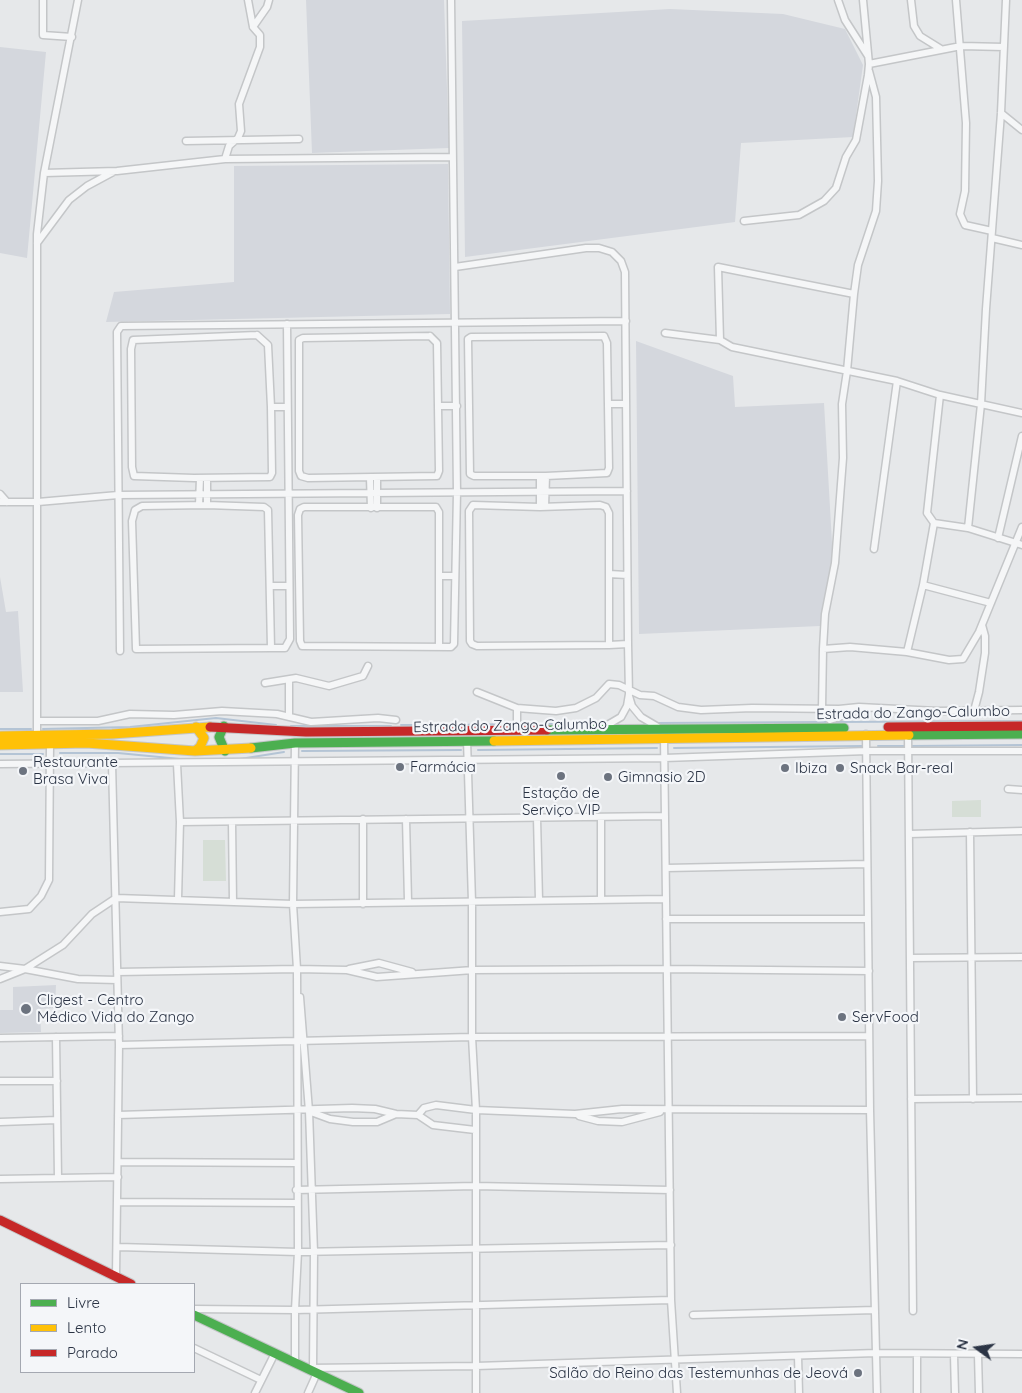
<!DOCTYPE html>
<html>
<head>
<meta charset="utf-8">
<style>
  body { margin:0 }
  #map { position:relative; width:1022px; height:1393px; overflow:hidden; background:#e6e8ea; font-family:Quicksand,sans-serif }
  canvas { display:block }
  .legend { position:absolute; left:20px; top:1283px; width:175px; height:90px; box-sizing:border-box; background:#f4f6f9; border:1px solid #a4a8b1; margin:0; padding:6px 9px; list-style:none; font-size:15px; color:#2b3445 }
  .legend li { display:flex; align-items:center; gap:10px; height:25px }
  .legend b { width:25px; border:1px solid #a4a8b1 }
  .north { position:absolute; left:952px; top:1323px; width:50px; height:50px; -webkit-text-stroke:4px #f4f6f9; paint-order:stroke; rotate:284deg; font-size:14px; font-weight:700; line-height:20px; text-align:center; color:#2b3445 }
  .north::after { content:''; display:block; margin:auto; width:18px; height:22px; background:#2b3445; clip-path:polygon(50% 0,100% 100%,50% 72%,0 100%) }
</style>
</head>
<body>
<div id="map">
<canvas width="1022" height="1393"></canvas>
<ul class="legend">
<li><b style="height:6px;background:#4caf50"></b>Livre</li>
<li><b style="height:6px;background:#ffc107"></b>Lento</li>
<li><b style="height:6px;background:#c62828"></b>Parado</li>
</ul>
<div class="north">N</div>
</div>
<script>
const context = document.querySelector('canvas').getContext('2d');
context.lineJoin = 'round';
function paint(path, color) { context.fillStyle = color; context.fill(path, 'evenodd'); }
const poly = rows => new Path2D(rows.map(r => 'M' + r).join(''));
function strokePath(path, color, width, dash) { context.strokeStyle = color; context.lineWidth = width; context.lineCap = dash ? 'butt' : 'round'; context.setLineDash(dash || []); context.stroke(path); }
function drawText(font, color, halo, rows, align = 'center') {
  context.font = font + ' Quicksand,sans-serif'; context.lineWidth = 4.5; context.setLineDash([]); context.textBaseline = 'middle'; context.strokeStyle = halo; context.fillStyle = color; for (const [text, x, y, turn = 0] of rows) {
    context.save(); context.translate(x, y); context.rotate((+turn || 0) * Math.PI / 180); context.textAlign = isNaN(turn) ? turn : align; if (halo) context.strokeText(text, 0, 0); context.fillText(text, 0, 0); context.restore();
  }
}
paint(poly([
  [306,0,444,0,449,148,312,153],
  [670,9,783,14,845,29,863,65,853,137,741,143,735,222,465,257,462,21],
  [0,47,46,52,27,258,0,253],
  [448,164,450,314,106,322,114,292,234,282,234,166],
  [636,341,733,376,735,407,824,403,833,560,820,626,639,634],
  [0,577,6,612,18,611,23,692,0,692],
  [56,985,55,1008,40,1009,41,1032,0,1033,0,1010,13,1010,13,987]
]), '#d4d7dd');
paint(poly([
  [981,800,981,817,952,817,952,801],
  [203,840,225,840,226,881,203,881]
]), '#d6ded6');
strokePath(poly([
  [833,722,1022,721],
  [656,723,826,722],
  [524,724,604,724],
  [401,725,442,725],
  [453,725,512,724],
  [291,726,391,726],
  [0,729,31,729],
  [43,729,130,727,216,718,276,725],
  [878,746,905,746],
  [912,746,1022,745],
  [674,748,862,746],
  [478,750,657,748],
  [302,751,461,750],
  [60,753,118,753,180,759],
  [0,754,43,754],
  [240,759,284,752]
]), '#b4c4d5', 2);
const street = poly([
  [43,0,43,35,72,37],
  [838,0,845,20,868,56],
  [911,0,914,26,920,36,941,49],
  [956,0,966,123,965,191,960,214,965,225,992,231],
  [253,27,267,7,269,0],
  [869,64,961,46,1004,47],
  [1001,113,1022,130],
  [186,141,299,139],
  [225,159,229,146,238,138,241,131,239,104,260,47,260,35,253,27,248,0],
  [44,173,117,171,225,159,452,157],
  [744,221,799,215,824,201,836,188,846,157,856,140,868,75,869,64,863,0],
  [992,238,1022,245],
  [37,243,69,200,87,186,113,172],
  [455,267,586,248,599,248,612,252,621,261,625,272,628,644,609,645,477,646,472,644,470,641,469,511,473,505,540,507,600,505,606,507,609,513,609,645],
  [854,294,718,267,720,340,732,347,897,381,940,395,1022,413],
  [665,333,720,340],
  [257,335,268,345,271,407,272,473,270,477,194,478,134,476,132,467,131,349,133,340,257,335],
  [430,336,437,343,439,471,437,476,308,478,301,476,299,471,299,340,303,338,430,336],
  [604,336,607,343,609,468,607,473,546,476,474,476,470,474,468,339,471,337,604,336],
  [940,395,927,513,934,523,968,528,1022,545],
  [608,404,626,404],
  [439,406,457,406],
  [271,407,287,407],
  [207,478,207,505],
  [370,478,371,508],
  [377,478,377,508],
  [0,494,7,502],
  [0,502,38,502,118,495,627,491],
  [199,505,200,478],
  [207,505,264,507,268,510,271,648,136,649,132,521,135,510,142,506,207,505],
  [540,507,540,476],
  [545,507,546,476],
  [968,528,981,404,986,309,1001,113,1006,0],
  [998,538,1022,436],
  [874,549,897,381],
  [609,574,627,575],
  [439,576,455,576],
  [923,585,991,603],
  [270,586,288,586],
  [439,647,439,512,436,507,304,507,300,509,298,515,300,641,302,646,451,647,454,644,457,492,451,0],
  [271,648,285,648,290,639,287,324],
  [823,649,825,614,835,563,843,458,842,404,847,371,854,294,858,265,876,211,878,181,876,97,869,71],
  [120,651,117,332,121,326,626,321],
  [907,652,923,585,934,523],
  [289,681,289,717],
  [265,683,296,678,329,686,363,676,368,666],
  [477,692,517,708,556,711,576,708,596,698,609,684,619,685,640,695,654,696,678,707,701,710,752,708,839,709,859,707,937,711,1022,710],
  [629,696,632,706,641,717,658,727],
  [517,708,517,730],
  [822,708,823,649,850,647,907,652,949,660,963,659,979,632,1022,527],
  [974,711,979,692,985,653,985,636,982,625],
  [830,720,857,711],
  [37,721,98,721,130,714,174,715,222,711,277,714,311,722,378,718,396,720],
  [604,727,621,717,627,706,629,694,628,644],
  [866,734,870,1110,877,1393],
  [908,734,913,1311],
  [37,735,37,234,44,173,78,0],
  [664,738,671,1300,677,1393],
  [467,740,472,902,472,1037,476,1110,476,1393],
  [295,743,293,904,297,969,298,1252,295,1310,295,1362],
  [112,763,119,1045,116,1276],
  [0,764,664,758,867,751,1022,751],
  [177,764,180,822,178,899],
  [1008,789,1022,790],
  [537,818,539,900],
  [406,819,408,901],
  [180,822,665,816],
  [232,822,233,902],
  [970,832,973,1099],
  [909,834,1022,831],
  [666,868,867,864],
  [601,899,601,818],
  [363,904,363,819],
  [0,912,29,909,41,896,49,880,50,745],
  [666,919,868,919],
  [910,958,1022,957],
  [0,966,25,969,63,945,92,914,116,898,293,904,666,899],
  [349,969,379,963,412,972],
  [117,972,297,969,347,970,377,977,473,970,667,969,869,971],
  [0,979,25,969,78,979,117,980],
  [300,997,309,1111,314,1252,313,1368],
  [56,1037,58,1178],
  [0,1038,119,1036],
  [119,1045,472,1037,869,1036],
  [0,1081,57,1081],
  [911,1099,1022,1098],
  [311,1112,330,1119,353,1122,377,1122,396,1114],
  [118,1115,352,1108,375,1109,396,1114,418,1115,424,1108,436,1105,476,1110,575,1114,622,1109,870,1110],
  [418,1115,433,1125,475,1130],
  [579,1116,598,1121,622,1122,660,1112],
  [0,1122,57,1120],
  [118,1162,297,1163],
  [0,1179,118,1177],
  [296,1190,475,1186,670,1190],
  [118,1202,296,1203],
  [118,1247,298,1252,671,1245],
  [194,1309,295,1310,671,1300],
  [693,1315,875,1310],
  [194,1348,261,1380],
  [954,1355,955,1393],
  [978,1355,979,1393],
  [798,1356,799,1393],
  [309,1368,476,1366,876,1353,1022,1354],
  [255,1393,275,1353],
  [308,1393,317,1373],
  [917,1393,917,1355]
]);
const fast = poly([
  [224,726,219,737,225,751],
  [547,730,844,728],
  [909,735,1022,734],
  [251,748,295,743,494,741],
  [194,1315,359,1393]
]);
const slow = poly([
  [0,736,112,734,210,727],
  [494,741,909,735],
  [0,745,86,743,195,751,251,748],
  [195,751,200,747,204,738,196,727]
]);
const jam = poly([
  [210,727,306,732,547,730],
  [888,727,1022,726],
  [0,1220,131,1284]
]);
strokePath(street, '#c4c6c8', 9);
strokePath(fast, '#c4c6c8', 11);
strokePath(slow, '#c4c6c8', 11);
strokePath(jam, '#c4c6c8', 11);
strokePath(street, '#f5f6f7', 6);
strokePath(fast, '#4caf50', 9);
strokePath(slow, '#ffc107', 9);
strokePath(jam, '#c62828', 9);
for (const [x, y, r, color] of [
  [400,767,5,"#6c737f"],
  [785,768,5,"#6c737f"],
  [840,768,5,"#6c737f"],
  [23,771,5,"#6c737f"],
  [561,776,5,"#6c737f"],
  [608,777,5,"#6c737f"],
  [26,1009,6,"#6c737f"],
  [842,1017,5,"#6c737f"],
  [858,1373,5,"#6c737f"]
]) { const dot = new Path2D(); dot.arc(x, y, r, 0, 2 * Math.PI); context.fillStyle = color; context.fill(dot); strokePath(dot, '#f4f6f9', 2); }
drawText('15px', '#2b3445', '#f4f6f9', [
  ["Estrada do Zango-Calumbo",913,713,-1],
  ["Estrada do Zango-Calumbo",510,726,-1]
]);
drawText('15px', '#2b3445', '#f4f6f9', [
  ["Restaurante",33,762],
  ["Brasa Viva",33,779],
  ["Farmácia",410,767],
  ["Ibiza",795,768],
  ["Snack Bar-real",850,768],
  ["Gimnasio 2D",618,777],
  ["Estação de",561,793,"center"],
  ["Serviço VIP",561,810,"center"],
  ["Cligest - Centro",37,1000],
  ["Médico Vida do Zango",37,1017],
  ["ServFood",852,1017],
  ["Salão do Reino das Testemunhas de Jeová",848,1373,"right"]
], 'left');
</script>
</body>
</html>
